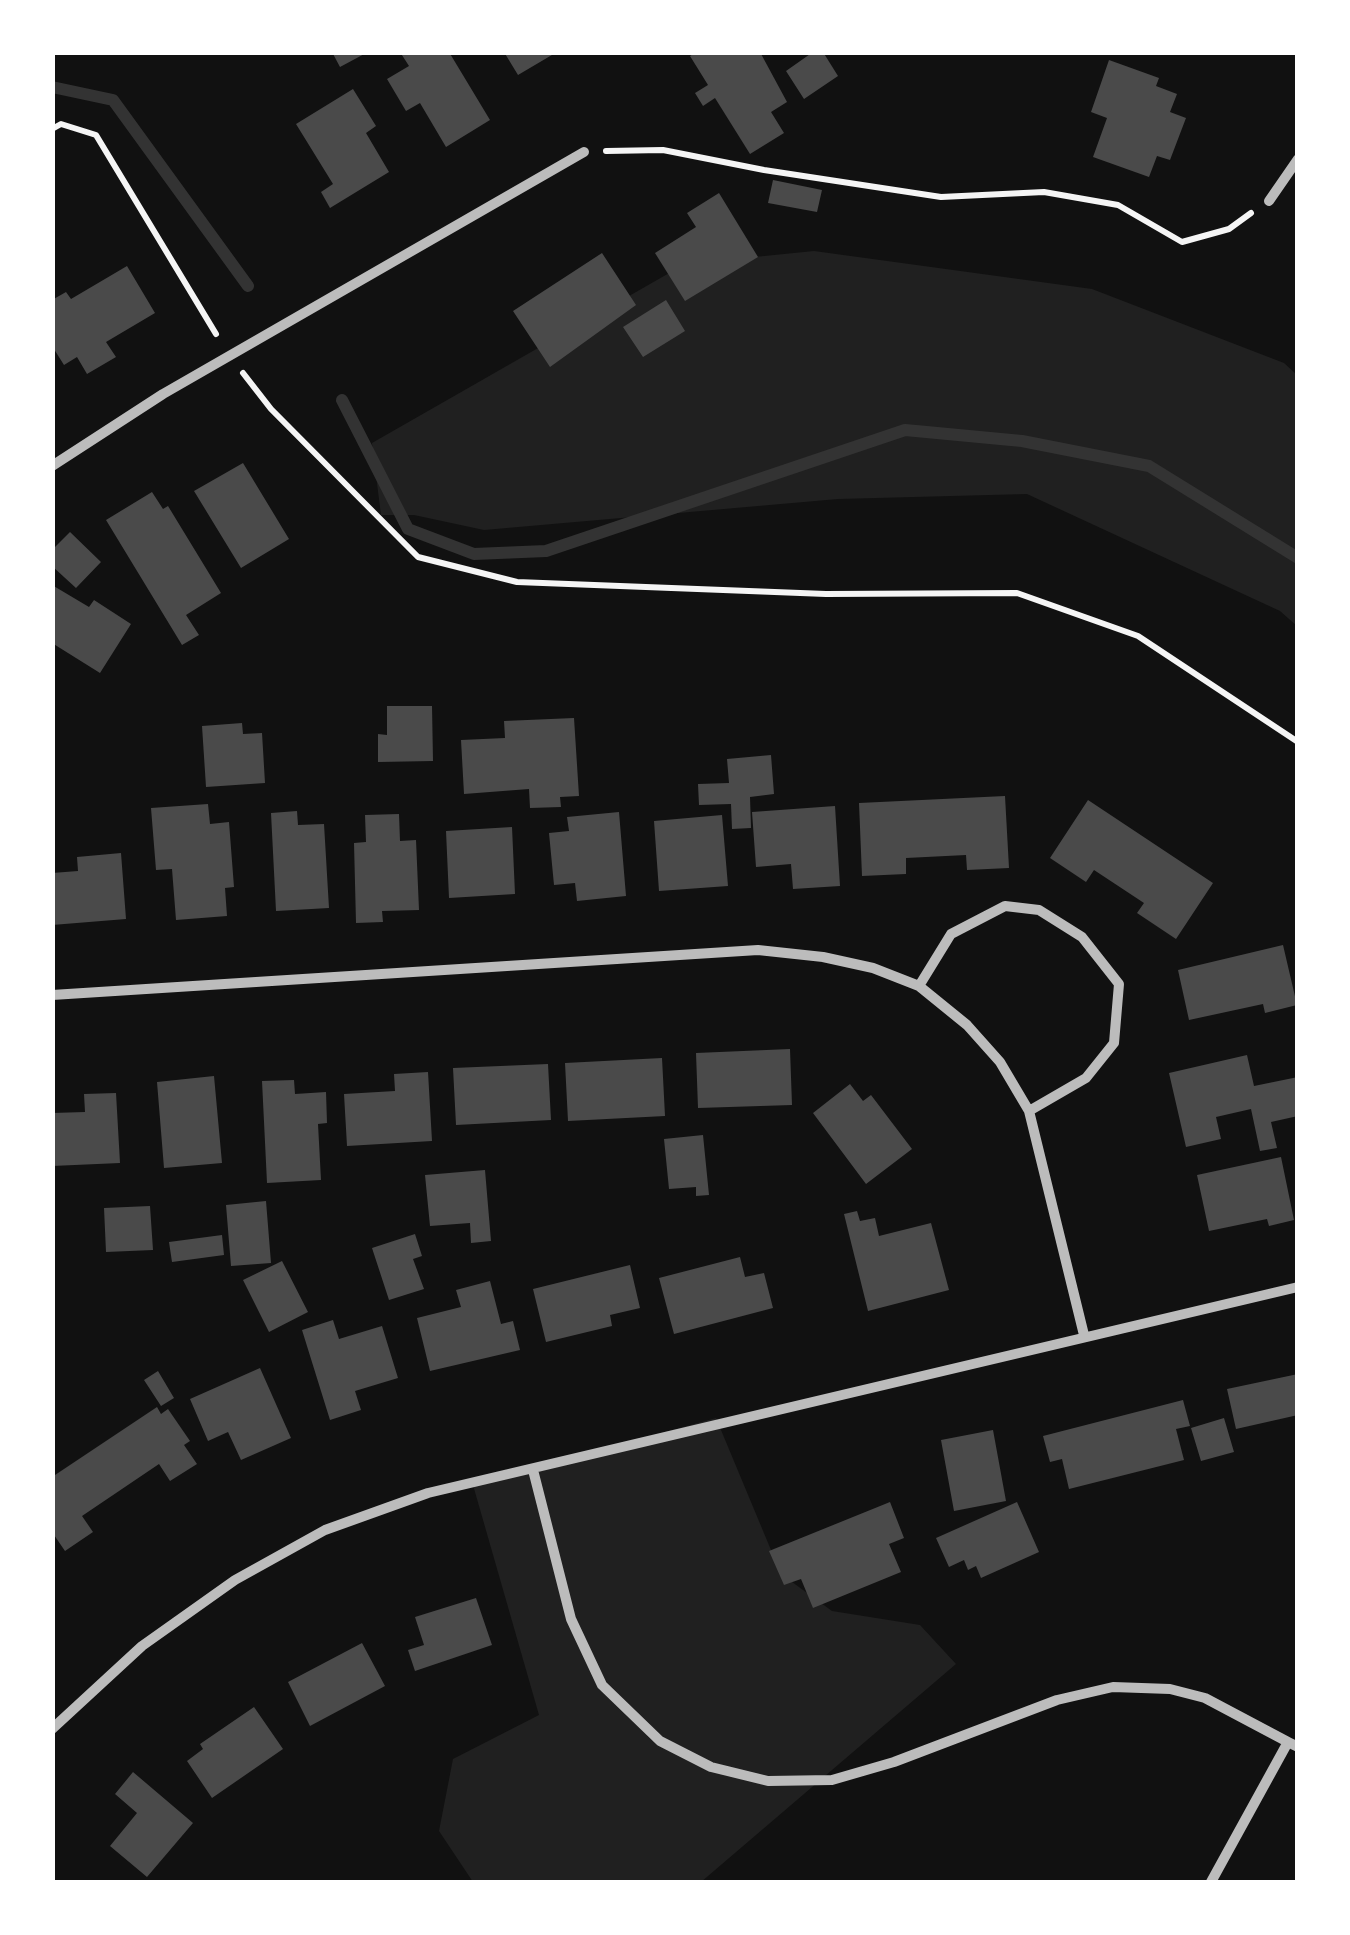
<!DOCTYPE html>
<html>
<head>
<meta charset="utf-8">
<style>
  body { margin:0 }
  #map { position:relative; width:1350px; height:1935px; overflow:hidden; background:#111; font-family:"Varela Round",sans-serif }
  canvas { display:block }
  .frame { position:absolute; inset:0; border:55px solid #fff; pointer-events:none }
</style>
</head>
<body>
<div id="map">
<canvas width="1350" height="1935"></canvas>
<div class="frame"></div>
</div>
<script>
const context = document.querySelector('canvas').getContext('2d');
context.lineJoin = 'round';
function paint(path, color) { context.fillStyle = color; context.fill(path, 'evenodd'); }
const poly = rows => new Path2D(rows.map(r => 'M' + r).join(''));
function strokePath(path, color, width, dash) { context.strokeStyle = color; context.lineWidth = width; context.lineCap = dash ? 'butt' : 'round'; context.setLineDash(dash || []); context.stroke(path); }
paint(poly([
  [814,251,1092,289,1284,363,1297,375,1297,626,1280,611,1027,494,838,499,484,530,414,515,381,515,372,443,685,264],
  [716,1418,781,1574,832,1611,920,1625,956,1664,701,1882,473,1882,439,1831,453,1759,539,1715,473,1485]
]), '#202020');
strokePath(poly([
  [52,87,113,100,248,286],
  [342,400,408,529,474,554,546,551,905,430,1022,441,1149,466,1298,558]
]), '#333', 12);
paint(poly([
  [332,52,368,52,340,67],
  [400,52,449,52,490,120,446,147,420,103,406,111,387,79,409,66],
  [504,52,557,52,518,75],
  [696,52,760,52,787,102,771,112,784,133,750,154,715,98,703,106,695,93,708,85,690,56],
  [813,52,823,52,838,76,804,99,786,71],
  [1109,60,1159,78,1156,86,1177,94,1170,112,1186,118,1170,160,1157,156,1149,177,1093,157,1107,118,1091,112],
  [353,89,376,126,366,133,389,172,330,208,321,192,333,184,296,124],
  [773,180,822,190,817,212,768,203],
  [719,193,758,257,685,301,655,253,696,227,687,213],
  [602,253,636,305,550,367,513,311],
  [127,266,155,313,106,342,116,357,87,374,77,357,64,365,52,346,52,300,66,292,71,299],
  [666,300,685,331,643,357,623,327],
  [243,463,289,539,241,568,194,491],
  [152,492,163,509,168,506,221,593,186,615,199,635,182,645,106,520],
  [70,532,101,562,76,588,52,566,52,550],
  [52,585,89,607,94,600,131,624,100,673,52,643],
  [387,706,432,706,433,761,378,762,378,734,387,735],
  [574,718,579,796,560,797,561,807,530,808,529,789,464,794,461,740,505,738,504,721],
  [242,723,243,734,262,733,265,783,206,787,202,726],
  [771,755,774,794,750,797,751,828,732,829,731,804,699,805,698,784,729,783,727,759],
  [1005,796,1009,868,967,870,966,855,906,858,906,874,862,876,859,803],
  [1088,800,1213,883,1176,939,1137,913,1144,903,1094,870,1086,882,1050,858],
  [208,804,210,824,229,822,234,887,225,888,227,916,176,920,172,869,156,870,151,808],
  [835,806,840,886,793,889,791,864,756,867,752,812],
  [297,811,298,825,324,824,329,908,276,911,271,813],
  [619,812,626,896,577,901,575,883,554,885,549,833,569,831,567,817],
  [399,814,400,841,416,840,419,910,382,911,383,922,356,923,354,843,366,842,365,815],
  [722,815,728,886,659,891,654,821],
  [512,827,515,894,449,898,446,831],
  [121,853,126,919,52,925,52,873,78,871,77,857],
  [1283,945,1297,1005,1265,1013,1263,1004,1189,1020,1178,970],
  [790,1049,792,1105,698,1108,696,1053],
  [1247,1055,1254,1086,1298,1077,1298,1116,1271,1122,1277,1148,1260,1151,1251,1109,1216,1117,1221,1139,1186,1147,1169,1073],
  [662,1058,665,1116,568,1121,565,1063],
  [548,1064,551,1120,456,1125,453,1068],
  [428,1072,432,1141,347,1146,344,1094,395,1091,394,1074],
  [214,1076,222,1163,164,1168,157,1082],
  [294,1080,295,1094,326,1092,327,1123,318,1124,321,1180,267,1183,262,1081],
  [850,1084,863,1101,871,1095,912,1149,866,1184,813,1113],
  [116,1093,120,1163,52,1166,52,1113,85,1112,84,1094],
  [703,1135,709,1195,696,1196,696,1187,669,1189,664,1139],
  [1281,1157,1294,1220,1269,1226,1267,1219,1209,1231,1197,1175],
  [485,1170,491,1241,471,1243,470,1223,430,1226,425,1175],
  [266,1201,271,1263,231,1266,226,1205],
  [150,1206,153,1250,106,1252,104,1208],
  [857,1211,860,1221,875,1218,879,1236,931,1223,949,1290,868,1311,844,1214],
  [415,1234,422,1256,413,1259,424,1289,389,1300,372,1248],
  [222,1235,224,1255,172,1262,169,1242],
  [740,1257,745,1277,764,1273,773,1308,674,1334,659,1278],
  [282,1261,308,1312,269,1332,243,1280],
  [630,1265,640,1308,610,1315,612,1326,546,1342,533,1289],
  [490,1281,501,1324,513,1321,520,1350,430,1371,417,1318,461,1307,456,1290],
  [333,1320,339,1339,382,1326,398,1378,355,1391,361,1410,330,1420,302,1330],
  [260,1368,291,1438,241,1460,228,1432,208,1441,190,1399],
  [158,1371,174,1398,161,1406,144,1380],
  [1298,1374,1298,1415,1236,1429,1227,1389],
  [1183,1400,1190,1426,1176,1429,1184,1460,1069,1489,1062,1459,1050,1462,1043,1436],
  [157,1407,161,1414,168,1409,190,1441,184,1445,197,1464,170,1481,159,1464,82,1516,93,1532,65,1551,52,1532,52,1477],
  [1224,1418,1234,1452,1201,1461,1191,1428],
  [993,1430,1006,1501,954,1511,941,1440],
  [890,1502,904,1538,889,1544,901,1572,813,1608,801,1579,784,1585,769,1551],
  [1017,1502,1039,1552,981,1578,976,1566,968,1570,964,1560,949,1567,936,1538],
  [476,1598,492,1645,415,1671,408,1650,424,1645,415,1617],
  [362,1643,385,1686,310,1726,288,1682],
  [254,1707,283,1749,212,1798,187,1761,203,1749,200,1744],
  [133,1772,193,1823,147,1877,110,1846,137,1813,115,1794]
]), '#4a4a4a');
strokePath(poly([
  [52,129,61,124,96,135,216,334],
  [606,151,663,150,764,170,941,197,1044,192,1118,205,1182,242,1229,229,1251,213],
  [243,373,271,409,418,557,517,582,826,594,1017,593,1138,636,1298,742]
]), '#f5f5f5', 6);
strokePath(poly([
  [1269,201,1298,159],
  [52,466,163,394,584,152],
  [919,986,951,934,1005,906,1039,910,1082,937,1119,984,1114,1043,1086,1078,1029,1111],
  [52,995,758,950,823,957,873,968,919,986,967,1025,1000,1062,1029,1111,1084,1335],
  [533,1470,571,1619,602,1685,660,1741,711,1767,768,1781,832,1780,894,1762,1057,1700,1113,1687,1170,1689,1205,1698,1288,1742],
  [52,1729,142,1646,235,1580,325,1530,428,1493,1298,1287],
  [1211,1882,1288,1742,1298,1747]
]), '#bcbcbc', 10);
</script>
</body>
</html>
